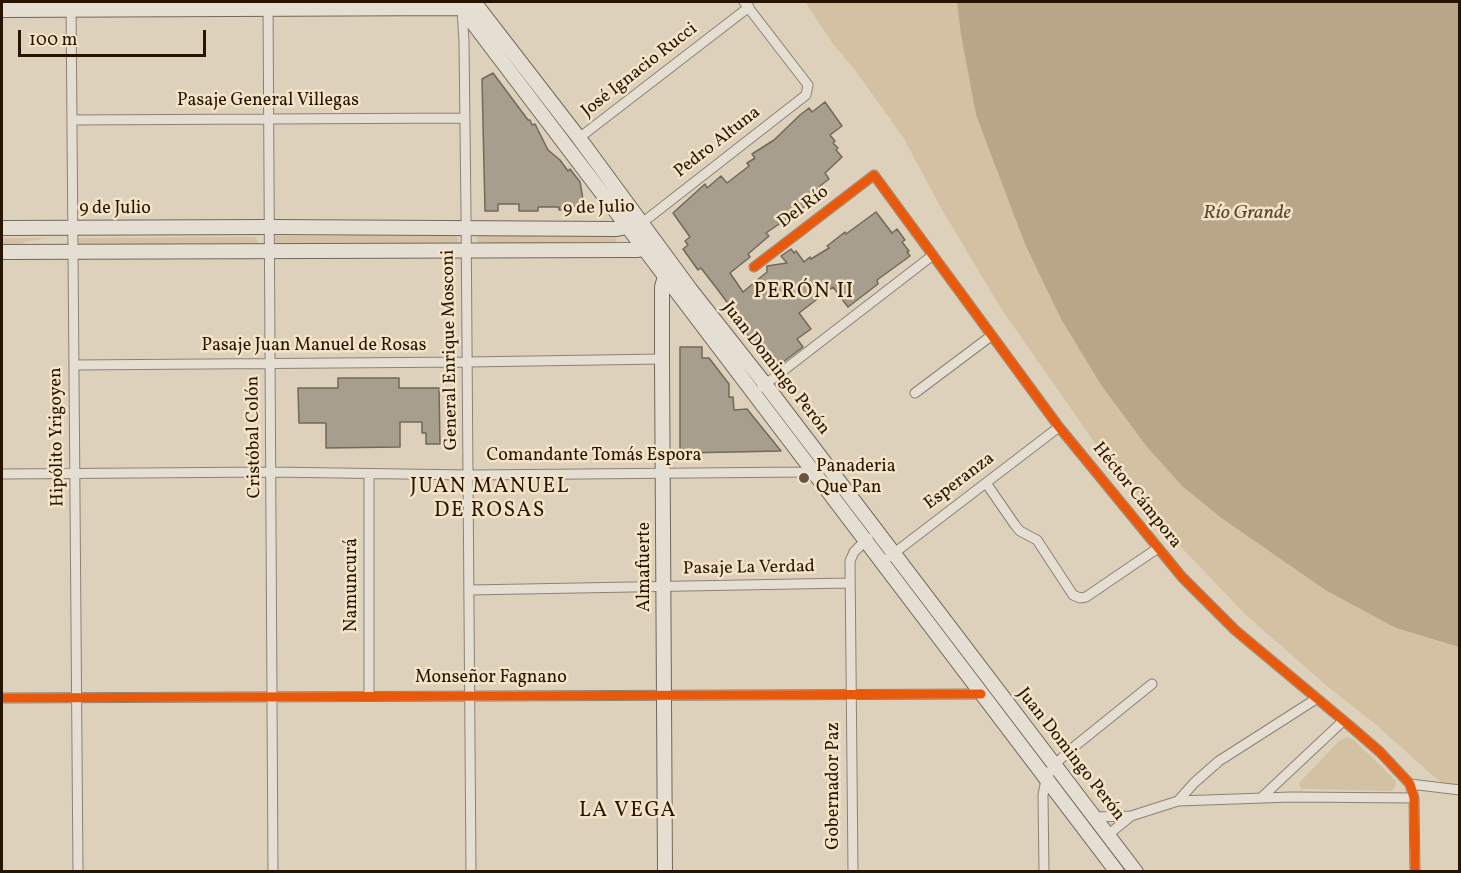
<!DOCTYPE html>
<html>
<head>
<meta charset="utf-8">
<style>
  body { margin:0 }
  #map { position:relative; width:1461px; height:873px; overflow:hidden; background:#ded1bb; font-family:Vollkorn,serif }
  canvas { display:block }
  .frame { position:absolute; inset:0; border:3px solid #261400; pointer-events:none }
  .scale { position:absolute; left:18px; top:30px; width:188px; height:27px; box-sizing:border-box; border:3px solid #261400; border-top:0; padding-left:8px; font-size:18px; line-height:21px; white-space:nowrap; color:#261400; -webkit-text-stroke:4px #f3e4c9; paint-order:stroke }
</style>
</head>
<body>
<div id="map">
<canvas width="1461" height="873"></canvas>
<div class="frame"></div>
<div class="scale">100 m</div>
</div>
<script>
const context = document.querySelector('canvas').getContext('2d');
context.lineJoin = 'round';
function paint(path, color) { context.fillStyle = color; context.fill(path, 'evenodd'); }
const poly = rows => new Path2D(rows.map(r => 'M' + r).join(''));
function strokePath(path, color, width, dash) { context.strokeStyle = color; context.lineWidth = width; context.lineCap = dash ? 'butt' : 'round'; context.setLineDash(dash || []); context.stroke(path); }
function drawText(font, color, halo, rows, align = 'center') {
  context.font = font + ' Vollkorn,serif'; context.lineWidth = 5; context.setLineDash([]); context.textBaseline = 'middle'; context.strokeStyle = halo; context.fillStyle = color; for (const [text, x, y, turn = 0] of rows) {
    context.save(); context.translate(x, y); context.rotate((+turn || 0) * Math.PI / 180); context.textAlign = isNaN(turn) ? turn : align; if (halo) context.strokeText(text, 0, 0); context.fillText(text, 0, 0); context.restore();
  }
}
paint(poly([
  [805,2,957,2,961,35,976,115,1061,319,1101,385,1147,447,1182,486,1220,517,1396,628,1459,647,1459,796,1431,774,1374,723,1328,687,1245,614,1180,546,1099,449,1000,307,940,206,903,137,855,70,833,44],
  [455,235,459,239,456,244,277,244,274,240,276,236],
  [478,235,615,235,617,240,614,245,479,243,476,239],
  [255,237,258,242,255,246,78,246,76,242,78,238],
  [2,238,49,238,25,242,18,246,2,246],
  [1347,737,1354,740,1396,781,1395,788,1390,791,1301,789,1299,783,1339,741]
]), '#d4c1a3');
paint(poly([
  [957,2,1459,2,1459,647,1396,628,1327,591,1220,517,1182,486,1147,447,1101,385,1061,319,1025,244,976,115,961,35]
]), '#b9a688');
const building = poly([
  [493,73,528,120,530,120,532,125,535,124,548,150,560,160,568,171,570,169,580,182,584,205,570,207,571,209,559,210,559,207,538,207,538,211,519,211,519,204,498,204,498,211,485,211,482,79,493,73],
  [825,102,842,126,830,135,835,141,833,143,838,148,836,150,842,157,825,173,829,179,820,186,822,189,805,202,807,205,766,233,769,236,748,254,750,257,730,273,743,292,767,272,767,266,787,263,781,256,791,249,794,253,796,251,804,262,810,257,811,259,829,248,827,246,845,232,846,234,876,212,892,233,897,229,905,240,902,242,909,251,907,252,910,256,877,280,878,284,848,307,833,287,799,313,811,329,797,339,803,347,774,369,736,320,737,319,733,314,735,313,718,290,701,268,698,270,683,249,688,245,685,241,690,237,673,213,705,184,707,188,721,176,727,183,749,166,747,163,755,158,752,154,774,140,800,115,809,108,812,112,825,102],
  [680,347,702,347,702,358,709,358,729,384,729,397,733,397,734,410,747,409,781,451,683,453,680,448,680,347],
  [338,378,399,378,399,388,439,388,440,444,426,444,426,433,422,433,422,422,400,422,400,447,326,448,326,423,299,423,298,388,338,388,338,378]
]);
paint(building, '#a89e8e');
strokePath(building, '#72685b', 1.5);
const street = poly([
  [71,2,78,872],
  [268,2,273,872],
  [462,10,464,41,466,212,471,872],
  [72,120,465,118],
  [579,138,749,7],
  [642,223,806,95,808,85,744,2],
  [754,267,874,175,1059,427,1182,577,1235,630,1350,726,1380,752,1410,784,1414,798,1415,872],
  [74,365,467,362,662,359],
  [762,387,933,255],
  [915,393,991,336],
  [2,474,272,472,469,475,804,472,814,468],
  [986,483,1015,525,1020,531,1037,540,1073,595,1080,598,1086,597,1158,548],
  [889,557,1059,427],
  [469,590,849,583],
  [369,696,369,474],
  [2,698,981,694],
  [1410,784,1460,790],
  [1261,798,1343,721],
  [1178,801,1194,783,1219,761,1316,699],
  [1095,817,1131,816],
  [1109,834,1131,816,1178,801,1292,797,1414,798],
  [853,872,850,561,854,552,868,538],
  [1044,872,1043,795,1046,779,1054,765,1075,746,1152,684]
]);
const secondary = poly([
  [457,2,1117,872],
  [474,2,579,138,690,289,765,384,1136,872],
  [2,10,462,8,466,4],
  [2,228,270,227,617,229,635,225],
  [2,252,630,250,638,250,642,246],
  [665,872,662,359,662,287,665,276,669,273]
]);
strokePath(street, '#8c8274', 11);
strokePath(secondary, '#72685b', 16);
strokePath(street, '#e4ded3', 9);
strokePath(secondary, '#e4ded3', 14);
strokePath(poly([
  [754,267,874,175,1059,427,1182,577,1235,630,1350,726,1380,752,1410,784,1414,798,1415,872],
  [2,698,981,694]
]), '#e8590c', 9);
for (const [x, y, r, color] of [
  [804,478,6,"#665641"]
]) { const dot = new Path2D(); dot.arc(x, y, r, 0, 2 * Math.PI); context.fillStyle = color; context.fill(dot); strokePath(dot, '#f3e4c9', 2); }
drawText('18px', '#261400', '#f3e4c9', [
  ["José Ignacio Rucci",640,71,-38],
  ["Pasaje General Villegas",268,102],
  ["Pedro Altuna",718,143,-38],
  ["Del Río",804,208,-37],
  ["9 de Julio",599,209,-2],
  ["9 de Julio",115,210],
  ["Pasaje Juan Manuel de Rosas",314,347],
  ["General Enrique Mosconi",451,350,-91],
  ["Juan Domingo Perón",775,369,52],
  ["Hipólito Yrigoyen",58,437,-91],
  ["Cristóbal Colón",255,437,-91],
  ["Comandante Tomás Espora",594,457],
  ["Esperanza",960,482,-37],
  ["Héctor Cámpora",1136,496,51],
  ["Almafuerte",646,567,-90],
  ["Pasaje La Verdad",749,569,-1],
  ["Namuncurá",353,585,-90],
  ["Monseñor Fagnano",491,679],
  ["Juan Domingo Perón",1070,755,52],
  ["Gobernador Paz",835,786,-90]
]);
drawText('18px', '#261400', '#f3e4c9', [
  ["Panaderia",816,468],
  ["Que Pan",816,489]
], 'left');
drawText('italic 20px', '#5a472e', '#f3e4c9', [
  ["Río Grande",1247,214]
]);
context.letterSpacing = '1.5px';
drawText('21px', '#261400', '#f3e4c9', [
  ["PERÓN II",804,293],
  ["JUAN MANUEL",490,488],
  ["DE ROSAS",490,512],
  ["LA VEGA",628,812]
]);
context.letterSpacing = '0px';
</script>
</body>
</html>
